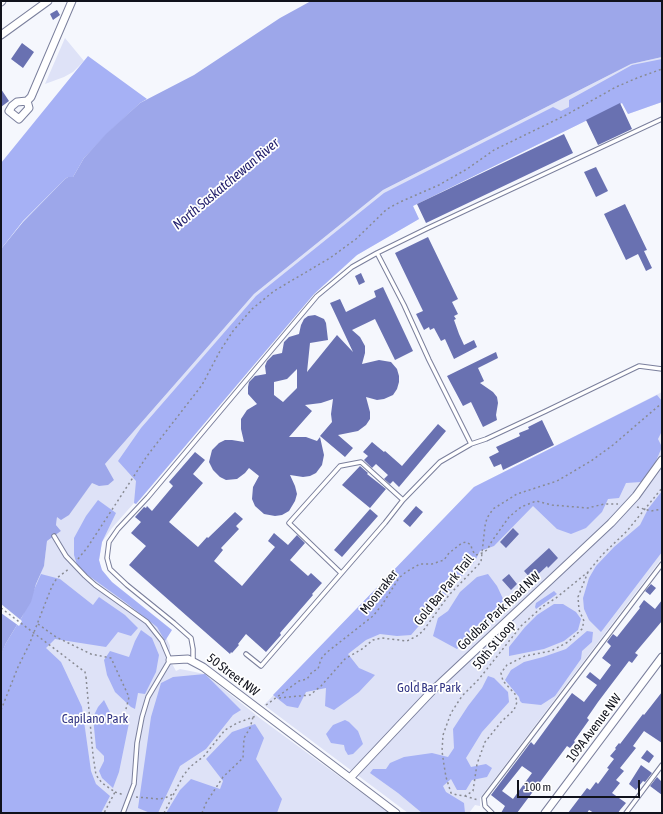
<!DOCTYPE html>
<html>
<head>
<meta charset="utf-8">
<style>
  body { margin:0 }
  #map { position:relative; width:663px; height:814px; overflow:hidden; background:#f5f7fd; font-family:"Asap Condensed",sans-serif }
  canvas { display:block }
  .frame { position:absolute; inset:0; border:2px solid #10121c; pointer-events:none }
  .scale { position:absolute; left:517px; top:780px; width:123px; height:18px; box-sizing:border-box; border:2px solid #10121c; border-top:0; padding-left:5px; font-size:12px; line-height:14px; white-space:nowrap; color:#10121c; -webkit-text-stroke:3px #fff; paint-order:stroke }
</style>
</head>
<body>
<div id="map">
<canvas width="663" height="814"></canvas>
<div class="frame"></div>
<div class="scale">100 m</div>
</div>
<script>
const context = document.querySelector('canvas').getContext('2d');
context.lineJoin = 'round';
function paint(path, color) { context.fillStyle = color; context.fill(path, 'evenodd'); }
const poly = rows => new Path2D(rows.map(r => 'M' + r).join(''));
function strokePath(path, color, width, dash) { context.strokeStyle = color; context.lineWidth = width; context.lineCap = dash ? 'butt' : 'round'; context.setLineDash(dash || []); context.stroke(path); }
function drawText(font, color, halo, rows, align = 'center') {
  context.font = font + ' "Asap Condensed",sans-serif'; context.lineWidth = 3.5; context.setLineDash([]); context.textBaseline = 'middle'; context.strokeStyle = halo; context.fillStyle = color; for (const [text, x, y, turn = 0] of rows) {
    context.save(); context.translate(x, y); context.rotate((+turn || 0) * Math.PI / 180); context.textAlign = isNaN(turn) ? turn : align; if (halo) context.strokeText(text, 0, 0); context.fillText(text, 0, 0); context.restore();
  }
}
paint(poly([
  [65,38,84,61,73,72,64,77,45,84],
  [662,57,662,102,628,114,622,103,413,206,419,219,357,255,314,294,136,504,134,503,112,528,102,542,99,560,103,582,160,624,170,646,170,660,176,671,180,669,205,674,261,719,389,813,1,813,6,643,31,602,36,584,44,565,47,541,61,531,56,525,57,517,77,503,92,482,114,480,105,464,254,294,383,190,631,64],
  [662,392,662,558,480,798,480,806,475,805,469,813,408,813,264,705,474,487]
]), '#dee2f7');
paint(poly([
  [88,56,147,99,140,103,107,134,84,158,73,177,68,177,65,179,23,221,1,249,1,163],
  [662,59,662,102,628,114,622,103,413,206,419,219,357,255,314,294,136,504,134,503,136,481,118,461,141,428,256,296,384,193,553,107,561,111,569,107,569,100,632,65],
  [657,395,662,401,662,431,658,439,662,447,656,461,641,482,626,483,619,498,608,499,602,512,586,528,571,534,557,529,533,506,494,546,480,551,475,561,411,635,397,636,380,634,366,640,348,654,359,668,375,675,359,692,334,710,325,706,326,688,306,692,298,708,287,706,273,695,474,487],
  [662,491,662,552,601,632,589,620,584,609,583,598,589,578,596,566,614,547,640,525,648,509],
  [98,500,116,513,102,542,99,560,102,570,112,582,172,630,165,641,157,627,125,602,78,568,74,555,74,538,86,516],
  [41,574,60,579,93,605,99,597,125,615,138,628,131,636,118,632,106,647,55,639,46,648,61,662,82,707,91,771,96,784,110,796,101,813,1,813,1,654,6,643,22,617],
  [488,574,497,586,506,605,471,637,457,649,433,636,438,618,448,611,460,592,477,577],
  [554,591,557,594,536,609,535,607,536,603],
  [554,604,563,604,576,612,581,619,578,630,564,641,544,649,509,656,509,647,525,627,537,615],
  [141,630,152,638,159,655,156,672,145,694,138,693,135,709,131,707,115,692,107,675,104,660,110,651,129,657,135,641],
  [587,631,593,632,592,642,582,651,581,659,555,696,541,705,522,703,520,701,519,697,505,680,511,670,524,662,543,657,566,649],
  [205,674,241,710,233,715,206,749,180,766,158,813,150,813,138,808,151,717,161,683,173,677],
  [488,676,494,678,508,692,509,702,482,732,466,758,471,767,486,764,492,768,487,777,472,780,466,790,457,790,451,779,443,786,446,792,464,803,465,813,422,813,398,793,370,773,373,769,386,769,390,763,404,757,432,753,448,757,454,748,453,729,468,706,482,688],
  [104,700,111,714,119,720,129,723,119,772,113,788,102,778,99,771,104,761,104,756,96,748,93,717,98,707],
  [345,720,349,722,358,731,363,744,353,754,348,755,345,750,344,745,331,743,326,734,333,725],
  [255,724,264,738,256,759,282,799,277,813,166,813,180,790,191,779,220,789,223,781,206,759,232,732]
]), '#a6b1f5');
paint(poly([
  [311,1,662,1,662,57,631,64,383,190,254,294,105,464,114,480,108,485,99,486,92,483,69,515,61,520,57,517,56,525,61,531,47,541,44,566,36,584,31,602,6,643,1,655,1,249,23,222,65,179,68,177,73,177,84,158,106,134,140,103,194,75,280,18]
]), '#9da7ea');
paint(poly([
  [1,604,22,621,19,626,1,613]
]), '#f5f7fd');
paint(poly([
  [57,10,60,15,53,20,50,14],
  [22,43,34,52,23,68,11,59],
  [1,89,9,101,1,107],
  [620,103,632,129,598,145,586,120],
  [564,134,573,153,426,223,417,204],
  [596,167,608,191,596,197,584,172],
  [625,204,647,250,644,251,652,268,646,271,638,254,626,260,604,214],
  [428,237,458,299,452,302,458,314,454,316,456,319,454,320,459,334,464,345,474,340,477,347,454,359,445,339,441,341,434,328,430,330,429,327,424,330,416,314,423,311,395,253],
  [361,273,365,282,359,285,355,276],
  [383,287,413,351,395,360,375,319,352,330,360,337,365,346,365,353,362,364,379,360,391,362,397,369,399,376,399,382,397,389,393,395,384,399,377,400,366,397,370,412,370,419,366,425,358,431,338,435,353,448,345,457,320,436,332,422,331,414,333,399,321,403,305,405,312,411,289,437,306,437,317,441,320,437,324,455,322,465,316,473,310,476,303,477,290,475,295,486,297,494,295,501,289,511,282,515,275,516,264,514,255,506,252,499,253,487,259,476,249,468,245,473,237,479,226,480,220,477,213,470,209,462,212,450,219,443,225,440,232,440,244,442,241,429,241,419,247,410,257,404,248,394,248,387,249,382,255,376,266,374,265,366,267,361,273,355,282,353,284,342,289,337,299,334,301,325,304,319,308,316,315,315,324,319,326,323,328,340,310,343,307,372,337,335,353,352,330,303,340,299,346,312,376,297,374,291],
  [297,369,297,388,283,402,274,395,274,382,287,379],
  [496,352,498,358,478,368,484,381,480,383,493,392,497,397,498,403,496,415,497,420,483,427,471,402,463,406,447,376],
  [542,420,554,445,503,470,501,464,494,467,489,457,499,452,496,447,520,436,519,433,529,429,528,427],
  [438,424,446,431,399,487,393,481,390,484,384,479,388,475,376,464,372,468,364,460,368,456,363,452,372,442,384,452,385,451,402,466],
  [195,452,205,460,193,474,203,483,169,522,198,547,207,537,208,538,235,512,243,519,236,526,239,529,221,548,223,550,214,561,242,586,275,547,268,541,274,533,288,545,297,535,305,543,290,560,308,576,311,573,322,583,312,594,313,595,280,633,281,635,266,652,246,634,238,644,239,645,232,653,231,652,230,654,129,565,146,546,131,533,141,522,135,517,144,507,146,508,147,506,152,511,173,486,169,482],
  [360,466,368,473,367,474,386,489,370,508,342,485],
  [416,506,423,512,410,527,403,521],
  [370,509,378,516,342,557,334,550],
  [513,528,519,534,506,548,500,542],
  [549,548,558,558,548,568,547,566,532,580,524,571],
  [509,574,517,584,511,590,502,580],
  [651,584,656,588,650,595,645,591],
  [644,600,655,609,662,600,662,621,635,653,638,655,632,663,629,661,598,702,587,718,589,720,574,741,575,742,570,748,567,746,517,813,501,813,505,806,491,795,531,742,534,745,572,693,584,702,597,685,586,677,590,672,600,680,611,665,602,658,611,646,607,642,613,634,617,637,640,608,639,607],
  [522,766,532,773,513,799,502,791],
  [662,692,662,743,644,731,633,746,636,748,620,768,624,771,616,780,620,783,612,793,626,803,620,810,618,813,594,813,589,810,587,813,568,813,587,788,590,790,596,782,598,784,609,769,607,768,614,759,610,756,616,749,615,748,619,743,620,744,643,714,644,715],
  [647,750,654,756,649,763,641,758],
  [641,765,652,773,645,782,643,781,636,790,629,784],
  [657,777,662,782,662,795,650,786]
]), '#6971b1');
const service = poly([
  [377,253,426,229,662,119],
  [54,536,66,556,85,576,95,585,147,622,162,641,170,660,148,697,142,717,137,743,134,784,123,813],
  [341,573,289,523,340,466,361,462,403,500],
  [246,654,261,666,385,523,403,500,440,462,471,444,486,439,546,411,639,366,662,369],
  [193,661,193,649,191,638,174,623,127,585,110,569,107,558,109,542,118,529,148,497,317,296,352,267,377,253,404,305,429,360,471,444],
  [415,683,429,695],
  [492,813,485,806,484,798,662,564],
  [626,813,662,765]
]);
const minor = poly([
  [1,2,2,1],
  [1,35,48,1],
  [27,101,29,108,19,119,9,111,12,106,17,102,27,101,31,97,72,1],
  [170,660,188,659,203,667,396,813],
  [350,778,432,691,611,523,636,496,662,460],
  [545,813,662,657]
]);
strokePath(service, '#7a7f9c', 5.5);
strokePath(minor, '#7a7f9c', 9);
strokePath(poly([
  [637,507,651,511,662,509],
  [78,559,87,548,147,456,202,385,220,351,233,331,252,309,274,291,330,258,356,239,387,209,400,202,439,185,467,169,494,150,566,115,616,87,637,78,662,69],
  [588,572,578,597,579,610,584,621,582,629,568,642,551,651,525,656,507,665,501,673,503,681,515,694,517,702,514,710,502,721,485,742,477,764,473,791,465,796,457,795,451,793,446,777,444,765,442,751,443,735,451,713,462,696,479,679,521,626,542,607,556,598,588,572,602,555,627,531,662,488],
  [38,624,56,637,91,654,111,658,129,697,123,721,107,723,89,713],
  [86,677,93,755,96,775,102,783,115,792,104,813],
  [279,698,310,695,321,686,345,659,362,649,373,640,382,638,407,641,417,636,423,631,449,595,481,562,485,526,487,518,493,509,517,494,557,481,591,461,613,445,662,403],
  [266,705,299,681,307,679,312,672,318,669,321,659,326,653,373,616,382,605,399,578,406,572,420,564,432,564,444,560,449,553,462,543,466,542,471,545,472,550,476,555,482,553,487,550,492,541,509,517,521,507,536,501,552,505,588,508,604,504,618,504],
  [1,710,18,667,29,645,52,586,57,578,70,568],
  [115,792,124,795],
  [465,796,478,800],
  [136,797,159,799,165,798,173,794],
  [164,813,183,776,190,767,204,756,225,730,237,723,256,716],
  [202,813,206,803,223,777,243,758,244,738,250,728,253,717]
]), '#898b93', 1.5, [2, 3]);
strokePath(service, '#fff', 3.5);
strokePath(minor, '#fff', 7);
strokePath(poly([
  [1,608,85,672,86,677]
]), '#898b93', 1.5, [2, 3]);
drawText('13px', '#10121c', '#fff', [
  ["Gold Bar Park Trail",444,590,-51],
  ["Moonraker",379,592,-52],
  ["Goldbar Park Road NW",499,611,-43],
  ["50th St Loop",494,645,-51],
  ["50 Street NW",233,675,37],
  ["109A Avenue NW",594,728,-53]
]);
drawText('13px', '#333684', '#fff', [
  ["Gold Bar Park",429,688],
  ["Capilano Park",95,719]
]);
drawText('italic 14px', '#24216e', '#fff', [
  ["North Saskatchewan River",226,184,-40]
]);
</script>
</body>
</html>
